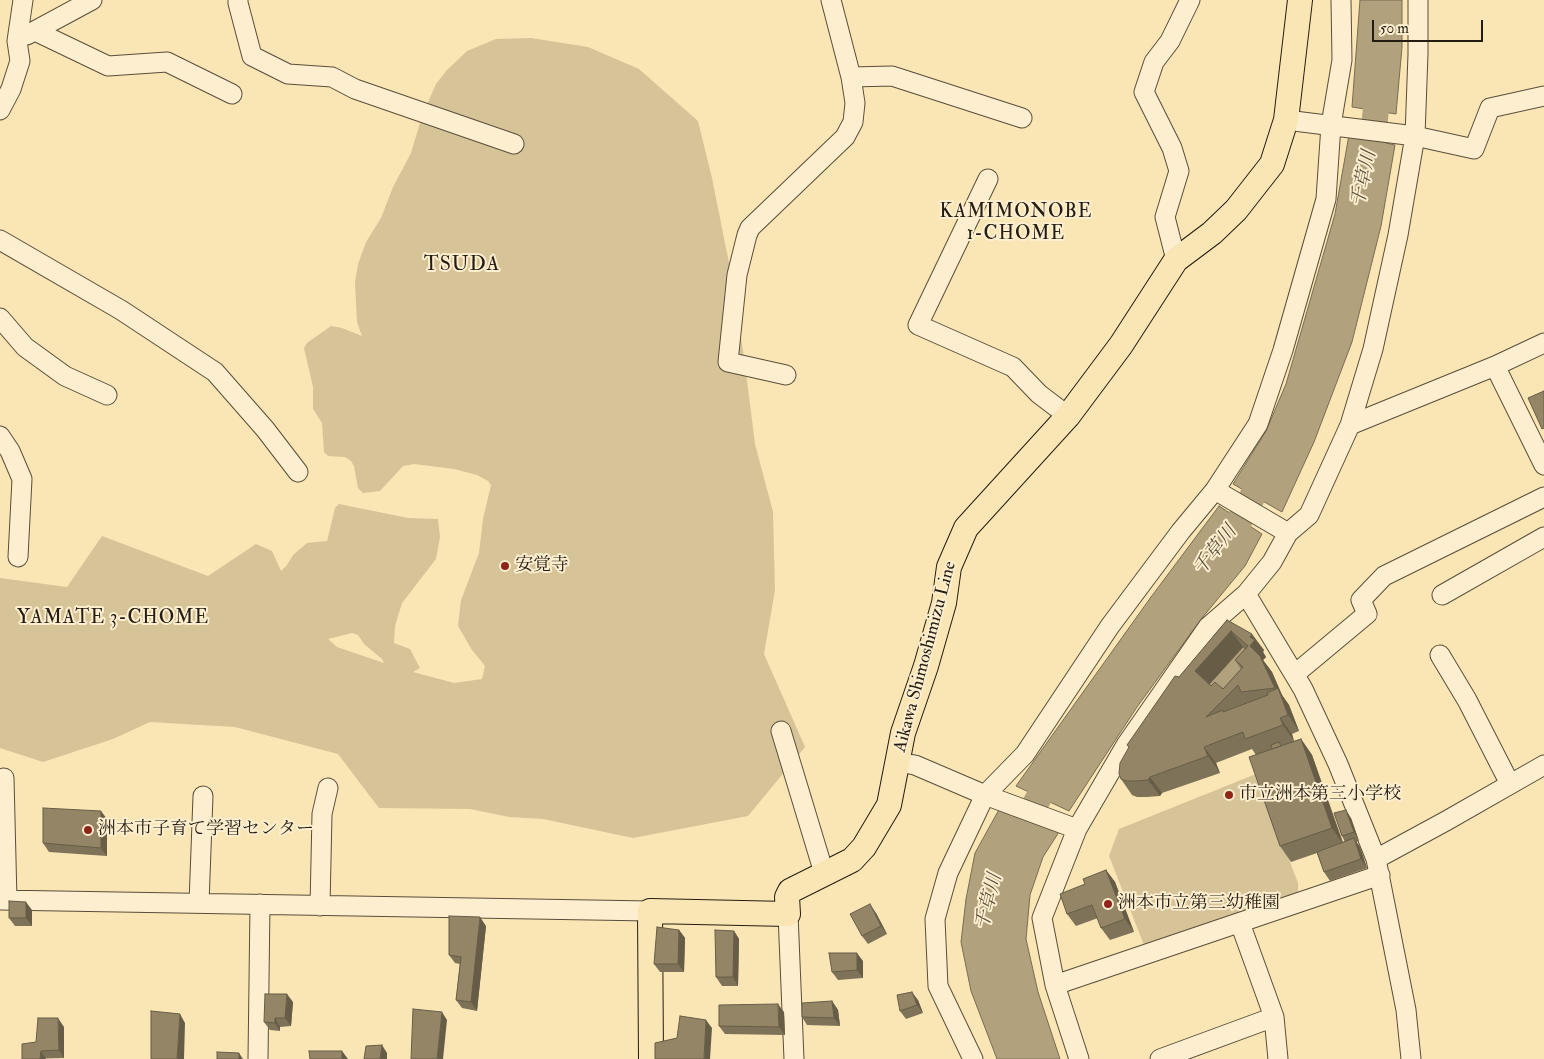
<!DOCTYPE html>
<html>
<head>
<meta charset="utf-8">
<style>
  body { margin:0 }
  #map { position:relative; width:1544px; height:1059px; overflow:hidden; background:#fae5b4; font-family:"IM FELL Double Pica",serif }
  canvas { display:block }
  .scale { position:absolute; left:1372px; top:20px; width:111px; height:22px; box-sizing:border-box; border:2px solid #241c12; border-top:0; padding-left:6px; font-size:15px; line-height:18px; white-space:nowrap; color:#241c12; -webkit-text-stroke:4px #fceece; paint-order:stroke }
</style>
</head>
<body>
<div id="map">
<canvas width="1544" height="1059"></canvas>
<div class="scale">50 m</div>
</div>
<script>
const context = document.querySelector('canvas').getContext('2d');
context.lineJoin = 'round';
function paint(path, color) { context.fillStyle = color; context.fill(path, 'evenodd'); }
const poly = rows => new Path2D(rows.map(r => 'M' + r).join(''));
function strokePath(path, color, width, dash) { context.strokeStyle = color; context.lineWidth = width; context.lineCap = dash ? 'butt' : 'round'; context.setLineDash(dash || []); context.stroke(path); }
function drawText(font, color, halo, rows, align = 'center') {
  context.font = font + ' "IM FELL Double Pica","Noto Serif JP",serif'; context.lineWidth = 4; context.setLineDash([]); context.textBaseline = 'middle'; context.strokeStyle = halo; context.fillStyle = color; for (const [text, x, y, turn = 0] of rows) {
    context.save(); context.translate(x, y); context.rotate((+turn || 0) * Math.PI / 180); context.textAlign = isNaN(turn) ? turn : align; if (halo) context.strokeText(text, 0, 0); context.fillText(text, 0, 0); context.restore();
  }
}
paint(poly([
  [531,38,588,47,639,69,698,121,712,178,729,263,744,357,755,444,773,512,775,590,764,654,805,747,748,816,633,838,543,819,509,817,470,809,379,808,338,754,235,727,150,722,113,739,43,762,0,748,0,578,67,587,102,536,208,576,256,544,272,551,281,571,287,565,293,555,307,543,327,541,335,508,339,504,408,518,438,519,440,537,436,559,402,603,395,626,394,643,410,649,420,668,413,672,454,683,482,679,485,666,472,650,458,626,461,600,479,553,483,519,491,485,488,481,477,475,454,469,414,464,403,466,380,491,363,493,358,488,354,466,351,461,345,457,328,456,324,452,322,423,313,409,313,387,304,348,307,343,331,326,342,328,362,336,357,322,356,303,355,282,358,264,366,242,381,218,393,187,411,153,422,116,436,84,447,70,467,51,496,39],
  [352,633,358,635,364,644,382,659,384,663,337,647,328,639],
  [1256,774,1298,883,1298,894,1144,945,1109,856,1119,829]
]), '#d6c398');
const water = poly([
  [1360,0,1402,0,1402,47,1396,114,1352,107,1360,0],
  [1349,135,1395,145,1381,226,1352,342,1314,442,1282,512,1233,484,1266,431,1286,384,1335,214,1349,135],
  [1219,506,1262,534,1245,566,1202,618,1137,707,1069,811,1016,786,1151,597,1219,506],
  [1243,647,1259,662,1234,705,1206,688,1243,647],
  [1001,806,1059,832,1043,857,1030,895,1026,939,1038,992,1060,1059,997,1059,971,991,961,942,966,899,975,853,1001,806]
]);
paint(water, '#b1a17d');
strokePath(water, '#796c52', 1);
strokePath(poly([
  [1370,156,1373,140,1379,76],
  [1220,549,1232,534,1270,464],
  [1018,834,1042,792,1059,767]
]), '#b1a17d', 26);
const minor = poly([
  [238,0,238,3,252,56,288,74,332,77,355,89,514,144],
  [35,31,108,66,167,62,232,94],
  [27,35,92,0],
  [851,77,892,76,1022,118],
  [0,110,11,89,20,61,17,41,23,0],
  [1286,120,1415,136,1474,149,1490,108,1544,96],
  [988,179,918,325,1013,367,1039,394,1068,416],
  [0,240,121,310,215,372,265,429,298,472],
  [1176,260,1165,217,1179,171,1172,148,1144,92,1154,62,1170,41,1190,0],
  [0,318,25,347,65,376,107,395],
  [1495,366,1544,465],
  [786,375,728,362,737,275,747,235,750,228,845,137,853,122,855,103,851,77,831,0],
  [1350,425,1495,366,1544,343],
  [0,436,10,451,22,479,18,557],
  [1215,490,1288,533],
  [1246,594,1303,689,1338,764,1376,859,1406,1010,1411,1059],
  [1442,595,1544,537],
  [1440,655,1467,700,1510,784],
  [1295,674,1367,614,1361,600,1384,576,1544,497],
  [781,731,824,873],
  [897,762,915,765,985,795,1077,829],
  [4,778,7,900],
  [1376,859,1446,821,1544,765],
  [0,900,650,911],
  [199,903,203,796],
  [320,906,322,814,328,788],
  [788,914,794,1059],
  [1240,923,1274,1017,1278,1059],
  [1055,985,1380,875],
  [258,1059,260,904],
  [973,1059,938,986,935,919,948,873,985,795,1025,754,1110,626,1181,531,1215,490,1258,424,1283,350,1326,199,1331,125,1342,60,1341,0],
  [1079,1059,1055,985,1042,918,1077,829,1126,745,1208,627,1246,594,1272,562,1288,533,1309,515,1350,425,1373,349,1398,235,1415,136,1418,54,1418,0],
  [1160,1059,1274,1017]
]);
const major = poly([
  [651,1059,650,911,788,914,787,897,790,891,852,860,864,847,889,805,903,733,926,666,944,603,949,567,966,528,1068,416,1121,345,1176,260,1212,233,1236,210,1272,164,1286,120,1300,0]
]);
strokePath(minor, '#5a4e3a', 21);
strokePath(major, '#241c12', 26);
strokePath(minor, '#fceece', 19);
strokePath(major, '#fae5b4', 24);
paint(poly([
  [1227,620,1264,650,1263,652,1266,657,1263,660,1272,672,1282,695,1289,705,1299,731,1292,734,1294,741,1301,739,1312,755,1343,842,1345,842,1342,836,1351,818,1359,841,1356,842,1360,847,1367,868,1330,881,1324,872,1317,853,1291,862,1280,846,1256,755,1252,749,1216,763,1220,773,1162,793,1160,796,1147,797,1137,797,1132,795,1121,779,1129,748,1127,745,1179,677],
  [1243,647,1245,649,1235,660,1241,669,1223,689,1211,686,1209,684],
  [107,819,107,856,49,852,43,843],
  [1106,870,1115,882,1134,932,1110,940,1101,928,1098,918,1076,926,1067,914,1085,884],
  [32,910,32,926,15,926,9,918],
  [876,913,887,934,868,944,862,936],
  [486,926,477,1011,462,1008,456,1000,460,964,455,963,449,955],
  [679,930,685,938,684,972,660,972,654,964],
  [734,931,739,939,738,986,722,986,716,977],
  [863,961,863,978,838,980,832,972],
  [918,1000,923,1013,906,1019,900,1011],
  [832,1001,838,1010,840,1026,807,1025,802,1017],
  [293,1002,291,1026,280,1027,280,1031,270,1030,264,1022],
  [784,1012,785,1035,725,1034,719,1026],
  [64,1027,64,1058,22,1059,36,1042]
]), '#7e7258');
paint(poly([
  [1231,631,1243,647,1206,688,1195,671],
  [1252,634,1264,650,1263,652,1266,657,1263,660,1272,672,1282,695,1289,705,1299,731,1288,715,1281,695,1275,688,1250,646,1250,637],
  [1280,718,1292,734,1294,741,1283,725],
  [1301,739,1312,755,1343,844,1332,828],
  [1204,747,1216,763,1220,773,1208,756],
  [1150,777,1162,793,1160,796,1148,780],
  [1346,810,1351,818,1359,841,1354,832],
  [101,811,107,819,107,856,101,848],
  [1354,838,1360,847,1367,868,1361,859],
  [1106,870,1115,882,1134,932,1125,919],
  [26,902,32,910,32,926,26,918],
  [870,904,876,913,887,934,881,926],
  [480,917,486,926,477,1011,471,1002],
  [679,930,685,938,684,972,678,964],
  [734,931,739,939,738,986,733,977],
  [857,953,863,961,863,978,857,970],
  [912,992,918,1000,923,1013,917,1005],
  [287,994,293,1002,291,1026,285,1018],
  [832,1001,838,1010,840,1026,834,1018],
  [778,1004,784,1012,785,1035,779,1027],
  [442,1012,447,1020,443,1059,437,1059],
  [180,1014,185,1023,184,1059,177,1059],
  [58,1018,64,1027,64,1058,59,1050],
  [275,1018,280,1027,280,1031,275,1023],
  [706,1020,712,1028,710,1059,704,1059],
  [382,1045,387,1053,387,1059,380,1059],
  [41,1051,46,1059,40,1059],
  [342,1051,348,1059,342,1059],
  [239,1053,243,1059,239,1059]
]), '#675d47');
const building = poly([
  [1544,391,1544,428,1542,429,1528,398,1544,391],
  [1227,620,1252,634,1250,637,1255,640,1250,646,1260,656,1275,688,1241,692,1238,685,1206,717,1223,710,1223,712,1268,695,1267,693,1278,688,1288,715,1280,718,1283,725,1245,739,1243,732,1204,747,1208,756,1150,777,1148,780,1136,781,1126,781,1121,779,1119,774,1120,763,1129,747,1127,745,1175,676,1179,677,1227,620],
  [1231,631,1248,646,1235,660,1243,667,1223,689,1215,682,1211,686,1195,671,1231,631],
  [1301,739,1332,828,1280,846,1249,757,1301,739],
  [1279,742,1281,746,1272,749,1271,745,1279,742],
  [43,808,101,811,101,848,43,843,43,808],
  [1346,810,1354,832,1342,836,1334,813,1346,810],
  [1354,838,1361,859,1324,872,1317,852,1354,838],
  [1106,870,1125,919,1101,928,1092,905,1067,914,1060,894,1085,884,1083,879,1106,870],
  [9,901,26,902,26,918,9,918,9,901],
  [870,904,881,926,862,936,850,914,870,904],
  [449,916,480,917,471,1002,456,1000,461,957,449,955,449,916],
  [657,927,679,930,678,964,654,964,657,927],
  [715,930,734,931,733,977,716,977,715,930],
  [829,953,857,953,857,970,832,972,829,953],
  [912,992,917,1005,900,1011,897,995,912,992],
  [265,994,287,994,285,1018,275,1018,275,1023,264,1022,265,994],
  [832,1001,834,1018,802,1017,802,1003,832,1001],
  [778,1004,779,1027,719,1026,719,1005,778,1004],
  [413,1009,442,1012,437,1059,411,1059,413,1009],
  [151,1011,180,1014,177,1059,151,1059,151,1011],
  [680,1016,706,1020,704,1059,655,1059,655,1043,677,1038,680,1016],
  [38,1018,58,1018,59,1050,41,1051,40,1059,22,1059,22,1044,36,1042,38,1018],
  [382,1045,380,1059,364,1059,366,1046,382,1045],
  [309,1051,342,1051,342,1059,310,1059,309,1051],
  [217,1052,239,1053,239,1059,217,1059,217,1052]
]);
paint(building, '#938566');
strokePath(building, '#675d47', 1);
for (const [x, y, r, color] of [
  [505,566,5,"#8f2418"],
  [1229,795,5,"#8f2418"],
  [88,830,5,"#8f2418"],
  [1108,904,5,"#8f2418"]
]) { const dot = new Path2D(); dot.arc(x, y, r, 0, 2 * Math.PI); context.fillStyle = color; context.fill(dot); strokePath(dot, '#fceece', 2); }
drawText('18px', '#241c12', '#fceece', [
  ["安覚寺",515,566],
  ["市立洲本第三小学校",1239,795],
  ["洲本市子育て学習センター",98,830],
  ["洲本市立第三幼稚園",1118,904]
], 'left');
drawText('18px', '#241c12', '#fceece', [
  ["Aikawa Shimoshimizu Line",926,657,-75]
]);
drawText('italic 19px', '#5c513d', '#fceece', [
  ["千草川",1365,179,-78],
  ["千草川",1216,551,-52],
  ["千草川",990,902,-76]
]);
context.letterSpacing = '1px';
drawText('19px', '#241c12', '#fceece', [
  ["KAMIMONOBE",1016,213],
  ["1-CHOME",1016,235],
  ["YAMATE 3-CHOME",113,619]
]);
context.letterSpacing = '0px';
context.letterSpacing = '1px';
drawText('20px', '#241c12', '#fceece', [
  ["TSUDA",462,266]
]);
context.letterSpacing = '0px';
</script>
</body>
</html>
